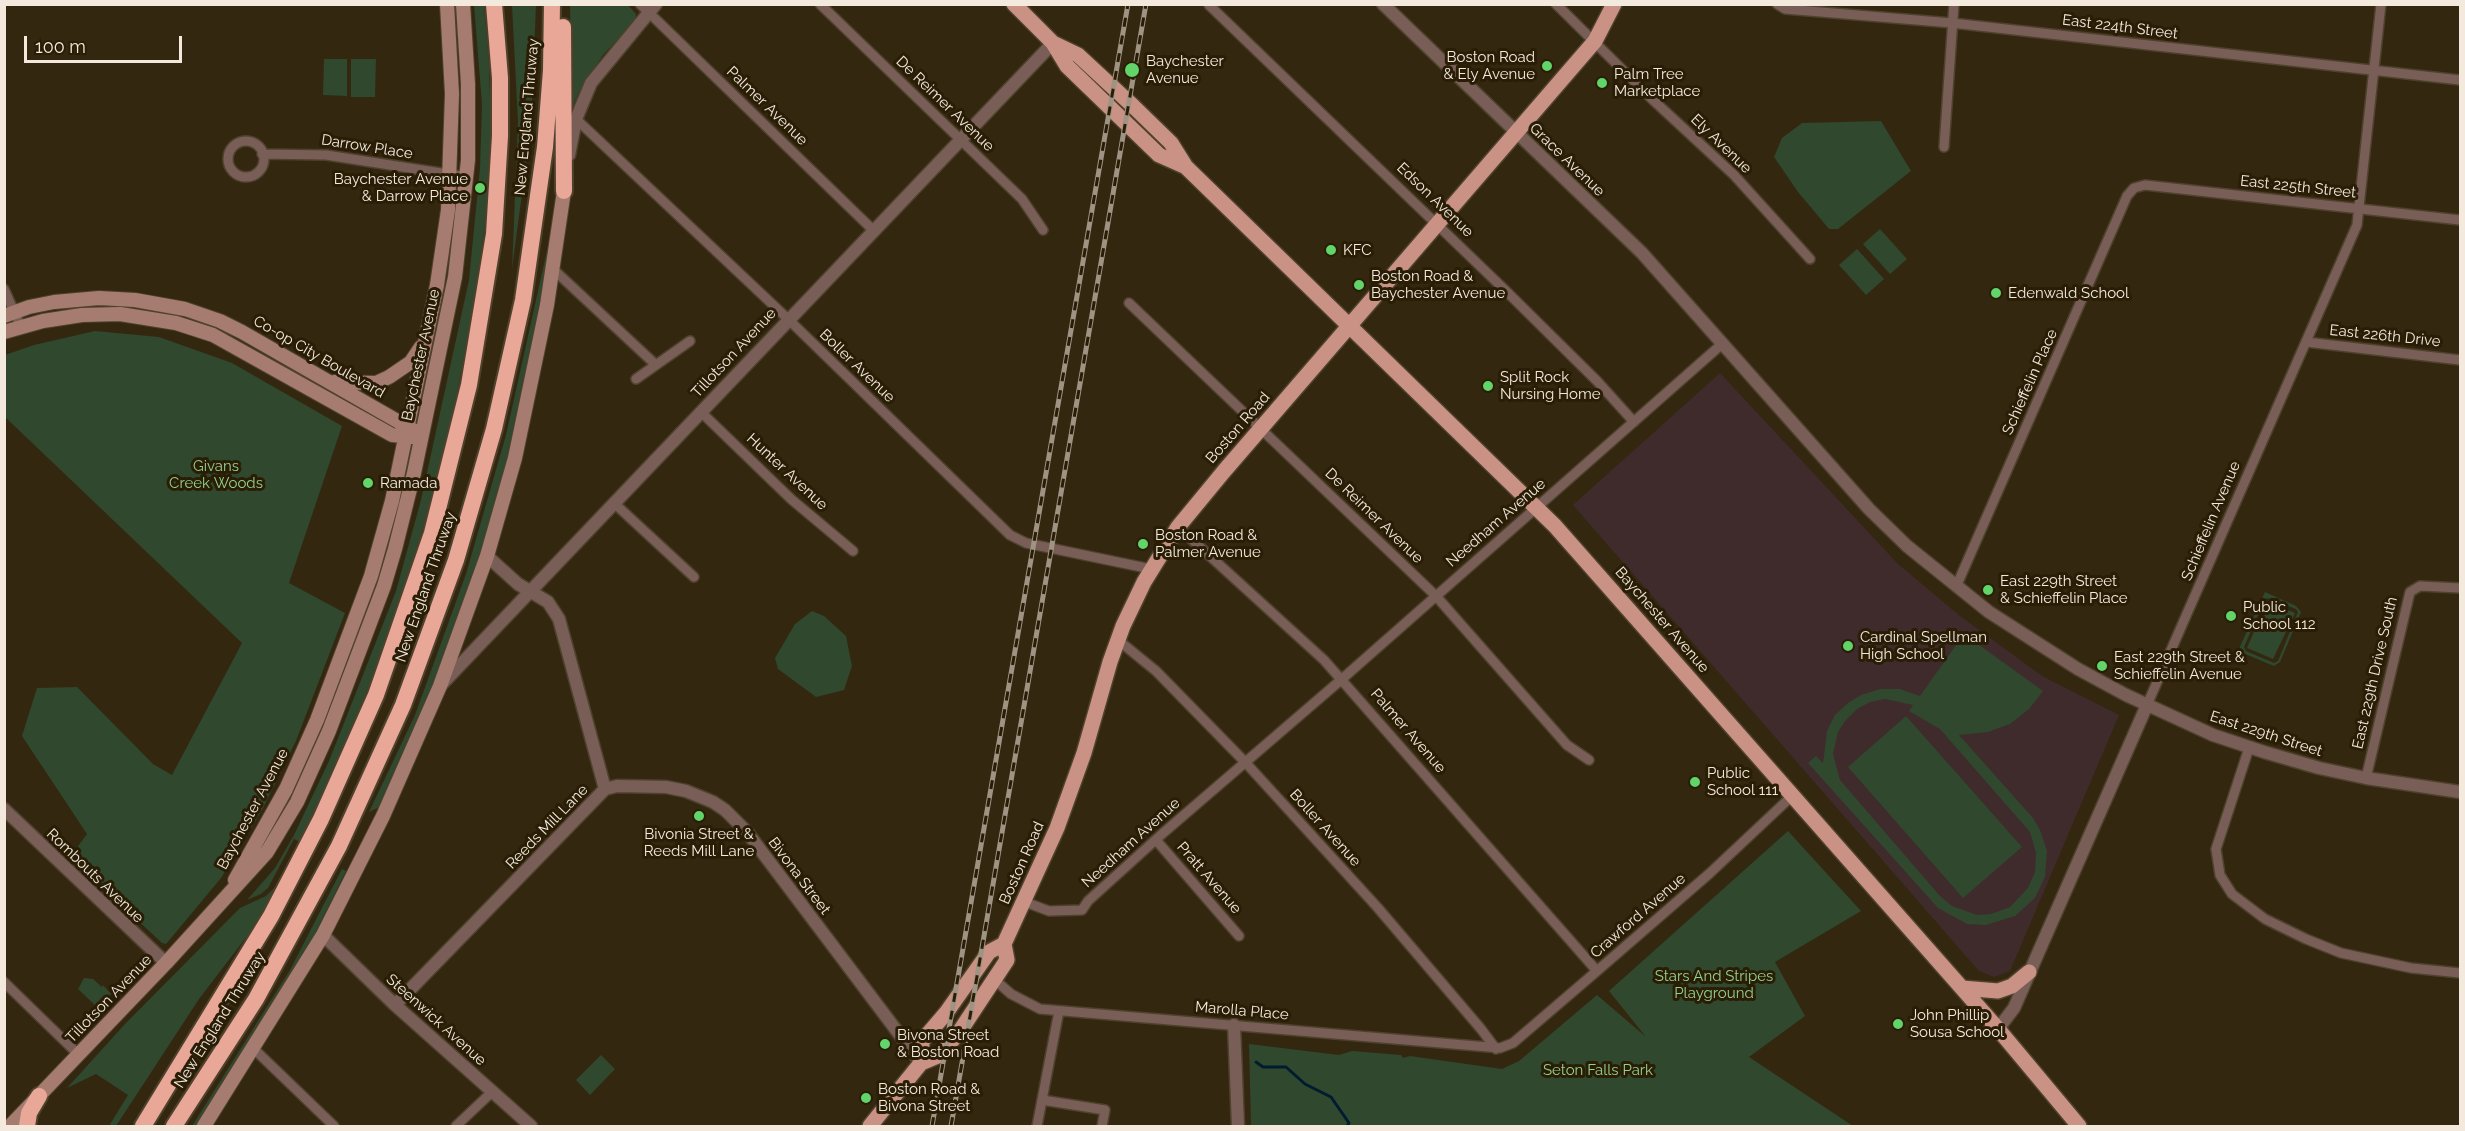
<!DOCTYPE html>
<html>
<head>
<meta charset="utf-8">
<style>
  body { margin:0 }
  #map { position:relative; width:2465px; height:1131px; overflow:hidden; background:#342710; font-family:Raleway,sans-serif }
  canvas { display:block }
  .frame { position:absolute; inset:0; border:6px solid #f3eadd; pointer-events:none }
  .scale { position:absolute; left:24px; top:36px; width:158px; height:27px; box-sizing:border-box; border:3px solid #f3eadd; border-top:0; padding-left:8px; font-size:18px; line-height:21px; white-space:nowrap; color:#f3eadd; -webkit-text-stroke:4px #2a1d06; paint-order:stroke }
</style>
</head>
<body>
<div id="map">
<canvas width="2465" height="1131"></canvas>
<div class="frame"></div>
<div class="scale">100 m</div>
</div>
<script>
const context = document.querySelector('canvas').getContext('2d');
context.lineJoin = 'round';
function paint(path, color) { context.fillStyle = color; context.fill(path, 'evenodd'); }
const poly = rows => new Path2D(rows.map(r => 'M' + r).join(''));
function strokePath(path, color, width, dash) { context.strokeStyle = color; context.lineWidth = width; context.lineCap = dash ? 'butt' : 'round'; context.setLineDash(dash || []); context.stroke(path); }
function drawText(font, color, halo, rows, align = 'center') {
  context.font = font + ' Raleway,sans-serif'; context.lineWidth = 6; context.setLineDash([]); context.textBaseline = 'middle'; context.strokeStyle = halo; context.fillStyle = color; for (const [text, x, y, turn = 0] of rows) {
    context.save(); context.translate(x, y); context.rotate((+turn || 0) * Math.PI / 180); context.textAlign = isNaN(turn) ? turn : align; if (halo) context.strokeText(text, 0, 0); context.fillText(text, 0, 0); context.restore();
  }
}
paint(poly([
  [1720,373,1898,564,1960,616,2042,676,2119,715,2010,971,1994,977,1979,971,1573,505]
]), '#3f2b2b');
paint(poly([
  [474,5,484,5,489,65,491,129,487,211,472,313,452,420,426,518,403,594,376,669,334,770,300,842,294,839,268,888,261,894,247,900,275,868,294,835,329,761,396,591,421,500,469,280,480,168,482,104],
  [512,5,536,5,531,126,512,269,518,122],
  [570,5,628,5,636,14,635,21,603,55,579,92,572,108],
  [324,59,347,59,347,96,323,95],
  [351,59,376,59,375,97,351,97],
  [1881,121,1911,171,1838,229,1829,229,1798,192,1774,157,1782,138,1802,123],
  [1880,229,1907,259,1890,274,1863,244],
  [550,237,544,284,513,435,490,525,463,609,435,683,382,806,369,812,415,715,466,574,506,435],
  [1857,249,1884,279,1866,295,1839,265],
  [95,331,159,337,232,363,342,426,289,583,345,613,296,741,262,810,221,878,166,944,162,943,70,857,87,834,22,736,37,688,77,687,153,764,172,775,242,643,5,417,5,355,34,345],
  [2265,592,2296,606,2301,612,2280,662,2274,666,2238,651],
  [2267,598,2296,609,2298,612,2278,661,2274,663,2246,651,2244,647,2264,601],
  [2267,601,2295,613,2273,659,2247,648],
  [812,611,824,616,846,636,852,666,844,690,816,697,778,669,775,658,795,624],
  [1964,634,2043,691,2029,709,2010,724,1988,732,1959,735,2033,818,2040,830,2047,851,2045,877,2035,898,2015,916,1986,925,1967,924,1938,908,1808,763,1816,756,1823,763,1827,731,1835,715,1848,703,1861,695,1880,689,1900,689,1920,696],
  [1885,699,1913,705,1909,711,1940,729,2030,832,2036,853,2035,872,2028,888,2010,907,1991,914,1977,915,1952,906,1940,896,1840,780,1833,754,1838,732,1845,721,1857,709,1870,702],
  [1906,716,2022,847,1963,898,1848,767],
  [1788,831,1861,911,1775,962,1805,1016,1749,1057,1853,1126,1251,1126,1249,1044,1339,1055,1352,1051,1401,1055,1403,1058,1410,1056,1502,1069,1519,1061,1597,995,1646,1037,1609,991],
  [342,869,346,871,300,964,197,1126,192,1126,290,970],
  [278,884,261,918,199,999,116,1126,109,1126,128,1095,96,1074,67,1088,125,1024,240,908,266,896],
  [84,978,93,979,102,987,103,985,111,994,98,1008,78,989],
  [601,1055,615,1069,590,1095,576,1080]
]), '#2f482e');
strokePath(poly([
  [1256,1062,1263,1067,1286,1067,1305,1084,1331,1097,1349,1123,1347,1126]
]), '#011c2e', 3);
const minor = poly([
  [640,4,873,230],
  [820,4,1022,199,1043,230],
  [1556,4,1653,100,1734,175,1810,259],
  [1777,4,1785,9,1952,23,2460,80],
  [1209,5,1505,290,1597,381,1634,422],
  [576,119,788,319,1010,535,1026,543,1151,569],
  '228 159a18 18 0 1 1 36 0a18 18 0 1 1-36 0Z',
  [1944,147,1954,4],
  [262,154,326,155,467,177],
  [553,269,656,365],
  [4,289,21,327],
  [1129,303,1436,596,1567,745,1589,760],
  [2306,342,2460,360],
  [636,379,690,341],
  [701,412,791,499,853,551],
  [614,503,694,577],
  [1178,527,1324,660,1597,971],
  [1956,587,2127,196,2134,188,2145,185,2460,220],
  [1118,640,1156,671,1245,762,1378,908,1481,1029,1496,1049],
  [2147,705,2357,225,2381,4],
  [2249,748,2216,849,2220,875,2232,894,2265,919,2306,939,2341,953,2411,968,2460,973],
  [2366,778,2410,592,2420,586,2460,588],
  [1156,840,1239,936],
  [1025,902,1049,911,1082,910,1088,901,1162,834,1342,679,1722,344],
  [995,980,1011,994,1040,1009,1500,1048,1513,1043,1597,971,1710,873,1793,795],
  [4,982,79,1055],
  [254,1049,334,1126],
  [1042,1100,1105,1110,1102,1126],
  [456,1126,493,1091],
  [1037,1126,1059,1011]
]);
const tertiary = poly([
  [1383,4,1642,253,1869,509,1907,546,1989,612,2078,669,2126,695,2213,735,2264,752,2319,768,2366,778,2460,792],
  [569,155,576,119,591,83,656,4],
  [441,685,1053,43],
  [605,789,617,786,666,787,686,791,713,802,725,810,747,832,921,1063],
  [4,809,166,963],
  [323,935,395,1005,531,1126],
  [395,1005,605,789,559,619,548,602,518,584,487,556],
  [1234,1025,1238,1126],
  [1998,1029,2014,1008,2147,705]
]);
const secondary = poly([
  [4,316,29,307,54,302,99,298,135,300,185,309,220,321,242,332,413,430],
  [4,332,43,321,82,315,120,314,176,323,213,335,392,435,413,437],
  [334,382,376,383,389,377,411,362,421,347],
  [235,880,286,789,317,720,371,576,392,501,437,285,448,210,452,94,447,4],
  [10,1126,166,963,267,852,297,802,329,731,384,586,395,549,414,473,455,277,468,160,468,84,463,4],
  [204,1126,323,935,383,816,440,686,487,556,515,458,547,305,564,191]
]);
const primary = poly([
  [1014,4,1053,43,1067,66,1159,155,1186,167],
  [1053,43,1078,55,1133,106,1171,143,1186,167,1555,526,1998,1029,2079,1126],
  [1962,988,1998,991,2012,986,2029,972],
  [921,1063,922,1041,946,1013,989,952,1004,944],
  [870,1126,921,1063,940,1055,960,1031,1007,960,1004,944,1057,828,1084,753,1110,662,1123,626,1144,582,1178,527,1225,470,1595,41,1614,4]
]);
const motorway = poly([
  [563,27,564,191],
  [27,1126,29,1113,39,1096],
  [143,1126,271,916,321,819,376,695,432,533,469,385,494,234,500,136,500,78,494,4],
  [174,1126,256,999,339,846,403,705,456,560,494,429,523,300,545,147,551,70,552,4]
]);
strokePath(minor, '#4f422d', 12);
strokePath(tertiary, '#4f422d', 15);
strokePath(secondary, '#4f422d', 16);
strokePath(primary, '#4f422d', 18);
strokePath(motorway, '#4f422d', 20);
strokePath(minor, '#795e58', 9);
strokePath(tertiary, '#795e58', 12);
strokePath(secondary, '#a67c71', 14);
strokePath(primary, '#c99285', 15);
strokePath(motorway, '#e9a797', 16);
const rail = poly([
  [932,1126,1128,4],
  [951,1126,1146,4]
]);
strokePath(rail, '#9f9483', 5);
strokePath(rail, '#2a1d06', 3, [9]);
for (const [x, y, r, color] of [
  [1547,66,6,"#61d46a"],
  [1132,70,8,"#61d46a"],
  [1602,83,6,"#61d46a"],
  [480,188,6,"#61d46a"],
  [1331,250,6,"#61d46a"],
  [1359,285,6,"#61d46a"],
  [1996,293,6,"#61d46a"],
  [1488,386,6,"#61d46a"],
  [368,483,6,"#61d46a"],
  [1143,544,6,"#61d46a"],
  [1988,590,6,"#61d46a"],
  [2231,616,6,"#61d46a"],
  [1848,646,6,"#61d46a"],
  [2102,666,6,"#61d46a"],
  [1695,782,6,"#61d46a"],
  [699,816,6,"#61d46a"],
  [1898,1024,6,"#61d46a"],
  [885,1044,6,"#61d46a"],
  [866,1098,6,"#61d46a"]
]) { const dot = new Path2D(); dot.arc(x, y, r, 0, 2 * Math.PI); context.fillStyle = color; context.fill(dot); strokePath(dot, '#2a1d06', 2); }
drawText('15px', '#f3eadd', '#2a1d06', [
  ["East 224th Street",2120,27,7],
  ["De Reimer Avenue",945,104,44],
  ["Palmer Avenue",767,106,44],
  ["New England Thruway",527,117,-85],
  ["Ely Avenue",1721,144,44],
  ["Darrow Place",367,147,9],
  ["Grace Avenue",1567,160,44],
  ["East 225th Street",2298,187,6],
  ["Edson Avenue",1435,200,44],
  ["East 226th Drive",2385,336,6],
  ["Tillotson Avenue",734,353,-47],
  ["Baychester Avenue",421,355,-78],
  ["Co-op City Boulevard",319,357,30],
  ["Boller Avenue",857,366,44],
  ["Schieffelin Place",2030,382,-66],
  ["Boston Road",1238,428,-49],
  ["Hunter Avenue",787,472,43],
  ["De Reimer Avenue",1374,516,44],
  ["Schieffelin Avenue",2211,521,-67],
  ["Needham Avenue",1496,523,-41],
  ["New England Thruway",426,587,-71],
  ["Baychester Avenue",1662,620,49],
  ["East 229th Drive South",2375,673,-77],
  ["Palmer Avenue",1408,731,49],
  ["East 229th Street",2266,734,18],
  ["Baychester Avenue",253,809,-62],
  ["Reeds Mill Lane",547,827,-46],
  ["Boller Avenue",1325,828,48],
  ["Needham Avenue",1131,843,-42],
  ["Boston Road",1022,863,-66],
  ["Rombouts Avenue",95,876,44],
  ["Bivona Street",799,876,53],
  ["Pratt Avenue",1209,878,49],
  ["Crawford Avenue",1638,916,-41],
  ["Tillotson Avenue",109,999,-46],
  ["Marolla Place",1242,1011,5],
  ["New England Thruway",220,1020,-58],
  ["Steenwick Avenue",436,1020,42]
]);
drawText('15px', '#f3eadd', '#2a1d06', [
  ["Boston Road",1535,57,"right"],
  ["& Ely Avenue",1535,74,"right"],
  ["Baychester",1146,61],
  ["Avenue",1146,78],
  ["Palm Tree",1614,74],
  ["Marketplace",1614,91],
  ["Baychester Avenue",468,179,"right"],
  ["& Darrow Place",468,196,"right"],
  ["KFC",1343,250],
  ["Boston Road &",1371,276],
  ["Baychester Avenue",1371,293],
  ["Edenwald School",2008,293],
  ["Split Rock",1500,377],
  ["Nursing Home",1500,394],
  ["Ramada",380,483],
  ["Boston Road &",1155,535],
  ["Palmer Avenue",1155,552],
  ["East 229th Street",2000,581],
  ["& Schieffelin Place",2000,598],
  ["Public",2243,607],
  ["School 112",2243,624],
  ["Cardinal Spellman",1860,637],
  ["High School",1860,654],
  ["East 229th Street &",2114,657],
  ["Schieffelin Avenue",2114,674],
  ["Public",1707,773],
  ["School 111",1707,790],
  ["Bivonia Street &",699,834,"center"],
  ["Reeds Mill Lane",699,851,"center"],
  ["John Phillip",1910,1015],
  ["Sousa School",1910,1032],
  ["Bivona Street",897,1035],
  ["& Boston Road",897,1052],
  ["Boston Road &",878,1089],
  ["Bivona Street",878,1106]
], 'left');
drawText('15px', '#92d18e', '#2a1d06', [
  ["Givans",216,466],
  ["Creek Woods",216,483],
  ["Stars And Stripes",1714,976],
  ["Playground",1714,993],
  ["Seton Falls Park",1598,1070]
]);
</script>
</body>
</html>
